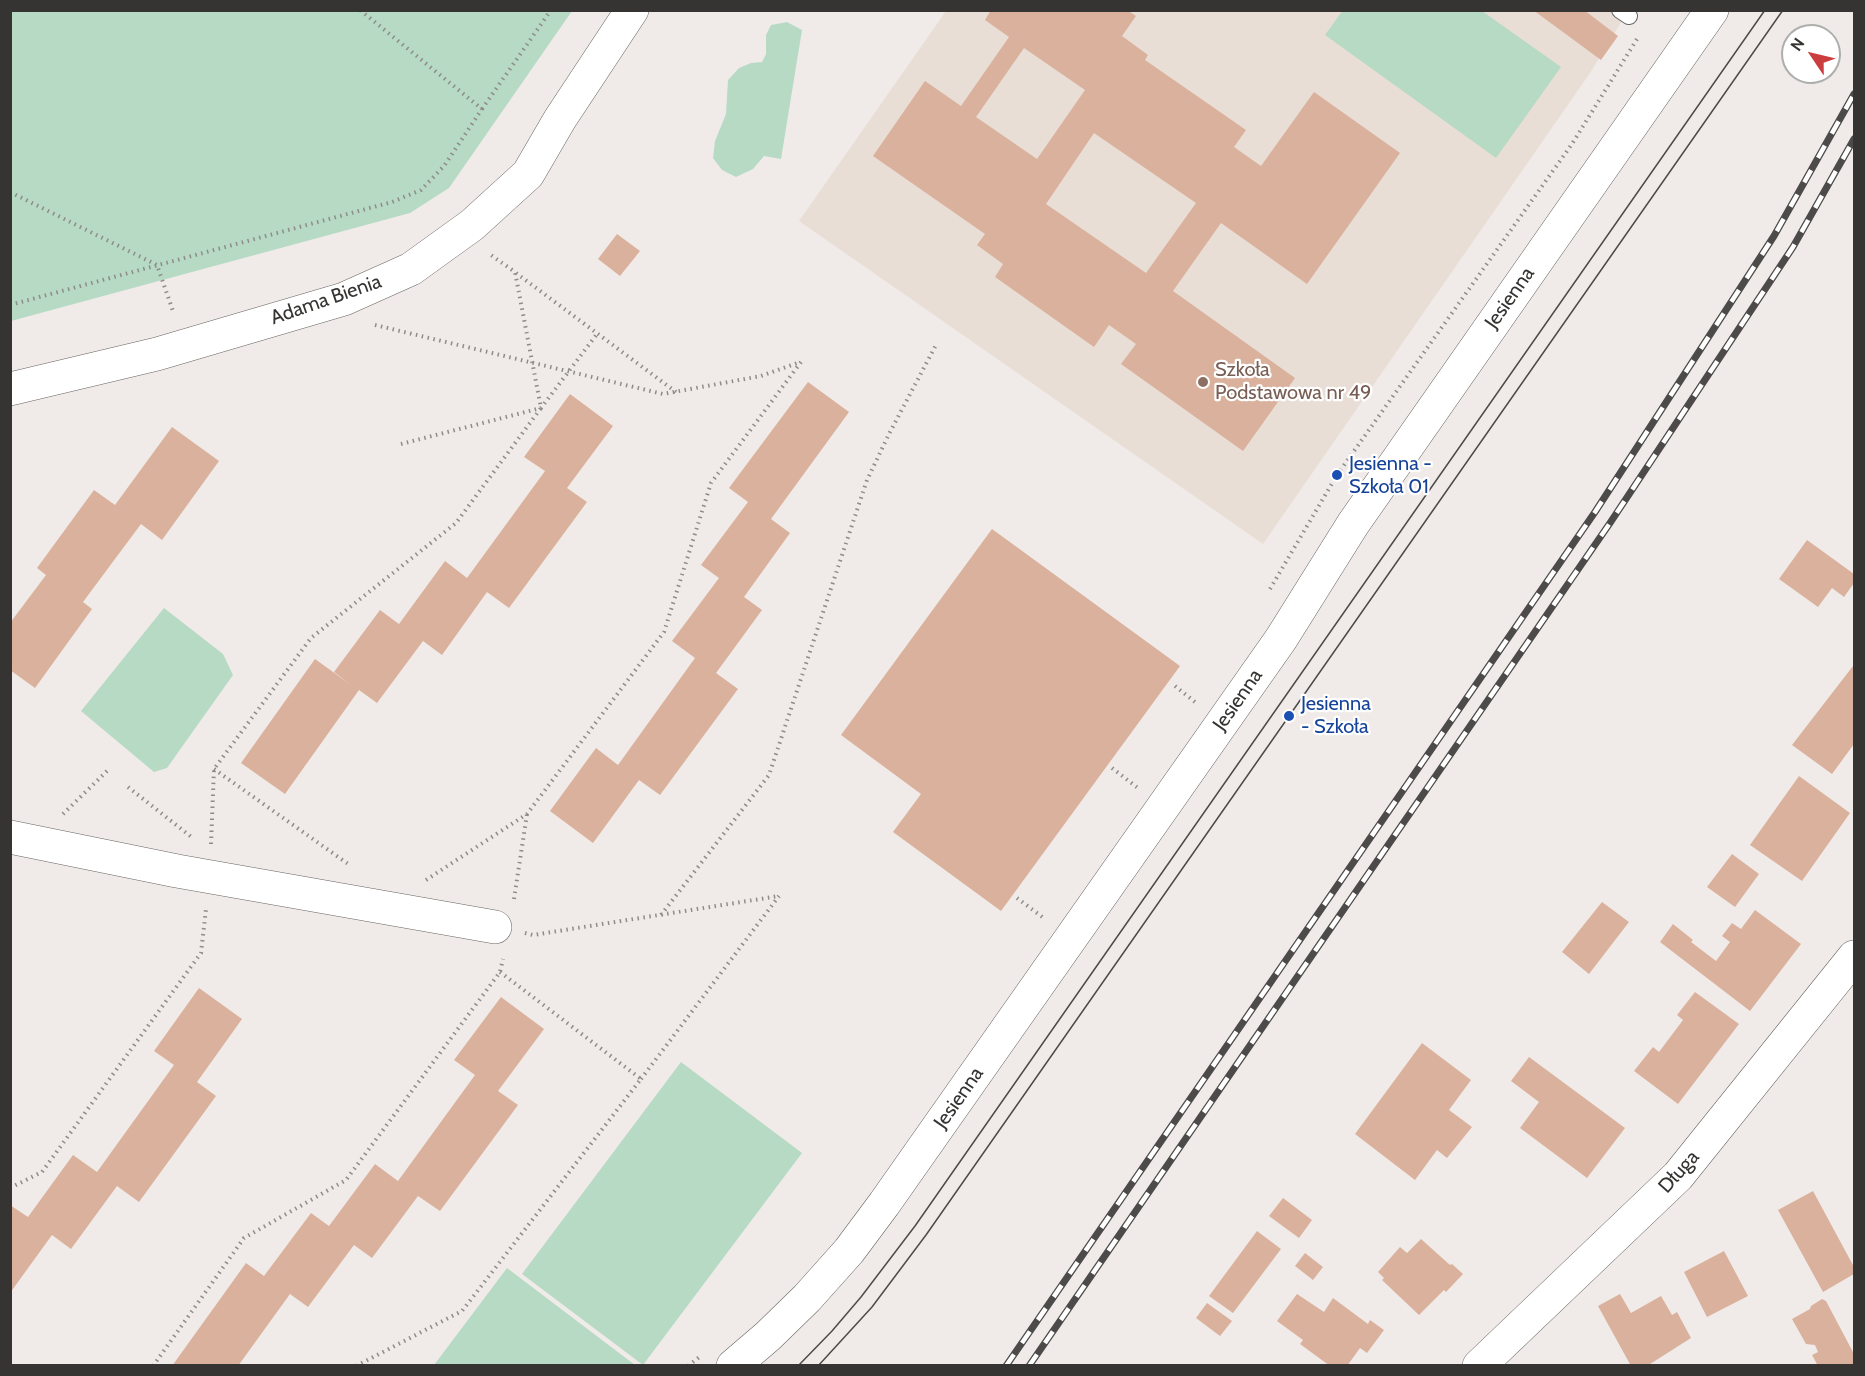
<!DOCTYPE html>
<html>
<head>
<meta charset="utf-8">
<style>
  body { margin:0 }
  #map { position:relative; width:1865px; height:1376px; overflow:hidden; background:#f0ebe8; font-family:Cabin,sans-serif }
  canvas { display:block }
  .frame { position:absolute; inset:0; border:12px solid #353432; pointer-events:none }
  .north { position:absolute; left:1781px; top:24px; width:60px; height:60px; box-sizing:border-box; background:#fff; border:2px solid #aeaead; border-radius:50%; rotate:305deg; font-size:16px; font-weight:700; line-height:24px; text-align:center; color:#353432 }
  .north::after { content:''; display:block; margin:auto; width:21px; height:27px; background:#cc3d3f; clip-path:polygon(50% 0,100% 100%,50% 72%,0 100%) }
</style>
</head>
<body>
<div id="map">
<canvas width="1865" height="1376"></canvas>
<div class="frame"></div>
<div class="north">N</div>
</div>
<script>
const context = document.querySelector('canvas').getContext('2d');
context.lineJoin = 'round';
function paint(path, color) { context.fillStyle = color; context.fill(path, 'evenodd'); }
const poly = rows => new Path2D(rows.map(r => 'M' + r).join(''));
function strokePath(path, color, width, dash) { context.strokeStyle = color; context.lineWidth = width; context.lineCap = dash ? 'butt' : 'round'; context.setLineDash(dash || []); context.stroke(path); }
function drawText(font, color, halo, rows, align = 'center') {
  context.font = font + ' Cabin,sans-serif'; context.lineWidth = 4.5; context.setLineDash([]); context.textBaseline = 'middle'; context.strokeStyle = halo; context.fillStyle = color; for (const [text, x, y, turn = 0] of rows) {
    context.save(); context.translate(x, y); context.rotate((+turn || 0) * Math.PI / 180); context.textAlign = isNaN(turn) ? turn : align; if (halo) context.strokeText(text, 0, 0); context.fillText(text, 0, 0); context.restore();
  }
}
paint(poly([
  [946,11,1628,11,1590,73,1263,544,799,221]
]), '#e9ded5');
paint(poly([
  [11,10,572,10,572,11,449,188,410,213,11,321],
  [1343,10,1482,11,1561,67,1496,158,1325,35],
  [787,22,802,30,781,159,764,156,753,169,736,177,722,170,713,158,715,141,726,114,728,80,739,68,751,63,762,62,766,54,766,35,771,25],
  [164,608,223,654,233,675,167,768,154,772,81,711],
  [681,1062,802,1153,643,1365,522,1274],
  [507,1268,635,1365,434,1365]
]), '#b7dac5');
paint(poly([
  [991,10,1127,10,1136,16,1122,36,1148,55,1145,60,1246,130,1234,147,1261,166,1314,92,1400,153,1307,284,1221,223,1173,291,1295,378,1243,451,1121,364,1136,344,1109,325,1094,347,995,277,1003,264,977,245,985,234,873,156,925,81,961,106,1009,37,985,20],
  [1024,48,1085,90,1037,159,976,117],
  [1094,133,1196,203,1146,273,1046,204],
  [1533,10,1584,10,1618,36,1601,60],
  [617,234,640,251,620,276,598,259],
  [808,382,849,412,771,519,790,533,744,597,762,610,716,673,738,689,660,795,639,780,593,843,550,811,596,748,618,765,695,658,672,641,719,578,701,565,748,502,729,488],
  [570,394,613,426,567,488,587,502,509,608,487,592,442,655,423,641,377,703,359,690,285,794,241,763,315,659,351,685,334,672,380,610,399,624,445,561,467,578,545,471,524,457],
  [172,427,219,461,162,540,141,524,83,602,92,609,35,688,10,670,10,623,46,575,37,568,94,490,115,505],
  [992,529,1180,666,1001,911,893,832,921,794,841,735],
  [1807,540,1854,574,1854,583,1844,597,1832,588,1818,607,1779,579],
  [1853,666,1854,667,1854,744,1832,774,1792,745],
  [1799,776,1850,813,1802,881,1750,845],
  [1732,854,1759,874,1735,907,1707,887],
  [1602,902,1629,922,1589,974,1562,952],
  [1755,910,1801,944,1750,1011,1660,942,1673,924,1693,940,1691,942,1716,961,1730,942,1722,936,1732,923,1741,929],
  [199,988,242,1019,197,1082,216,1096,139,1202,117,1186,71,1249,52,1235,10,1293,10,1205,28,1217,73,1155,97,1172,174,1065,154,1051],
  [1695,992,1739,1024,1678,1104,1634,1071,1653,1047,1659,1052,1683,1020,1677,1015],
  [501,997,544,1029,498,1091,518,1105,440,1211,418,1196,372,1258,354,1245,308,1307,290,1294,238,1366,172,1366,246,1263,264,1276,311,1213,329,1226,375,1164,398,1181,475,1075,454,1060],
  [1422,1043,1471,1080,1449,1110,1472,1127,1447,1158,1437,1150,1415,1180,1355,1134],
  [1529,1057,1625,1128,1587,1178,1520,1128,1539,1102,1511,1081],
  [1813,1191,1854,1267,1854,1274,1823,1292,1778,1210],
  [1283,1198,1312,1220,1299,1238,1269,1216],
  [1257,1231,1281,1249,1233,1313,1209,1296],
  [1421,1239,1450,1265,1452,1264,1463,1274,1446,1292,1444,1290,1419,1315,1382,1280,1384,1278,1378,1272,1400,1247,1407,1253],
  [1724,1251,1748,1296,1707,1317,1684,1272],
  [1305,1253,1323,1267,1313,1280,1295,1266],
  [1297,1294,1324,1312,1333,1298,1368,1324,1370,1320,1384,1330,1367,1353,1360,1348,1347,1366,1330,1366,1300,1344,1303,1340,1277,1321],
  [1620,1294,1631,1313,1661,1296,1672,1315,1677,1312,1691,1338,1647,1366,1631,1366,1598,1306],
  [1822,1299,1826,1301,1854,1354,1854,1366,1818,1366,1812,1355,1818,1352,1815,1345,1806,1344,1792,1319,1810,1309,1811,1306],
  [1207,1303,1232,1321,1220,1336,1196,1318]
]), '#dab19c');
const lane = poly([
  [1620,10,1629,16]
]);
const street = poly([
  [10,389,157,354,344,299,411,269,472,225,528,174,560,119,632,10],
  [10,837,177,871,495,927],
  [1479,1366,1678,1176,1854,957]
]);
const secondary = poly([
  [733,1366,768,1336,807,1298,849,1251,884,1204,1281,639,1353,524,1712,10]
]);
strokePath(lane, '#686461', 18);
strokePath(street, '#686461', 34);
strokePath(secondary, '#686461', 34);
strokePath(poly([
  [482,109,551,10],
  [10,192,157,265,174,314],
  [516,273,676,392],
  [10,305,392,202,421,190,444,166,482,109,360,10],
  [375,325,663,394,761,376,800,362],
  [401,444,541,408,597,334],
  [1270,589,1337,475,1572,144,1637,39],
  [1175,686,1195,702],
  [1112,768,1138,788],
  [214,769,351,866],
  [128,787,194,839],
  [63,814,107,771],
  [211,844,214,769,311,638,456,523,541,408,515,272,488,253],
  [426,880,527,814,664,632,711,483,801,362],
  [1017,898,1045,919],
  [514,899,527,814],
  [661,915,769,775,867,480,889,434,937,343],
  [525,933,533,935,779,896],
  [641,1079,779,896],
  [10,1188,42,1172,201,953,206,909],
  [153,1366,244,1238,346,1180,500,972,503,959],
  [356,1366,462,1311,641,1079,500,972],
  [688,1366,702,1355]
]), '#8e8c89', 4, [1.5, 4.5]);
strokePath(lane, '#fff', 16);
strokePath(street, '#fff', 33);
strokePath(secondary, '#fff', 33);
strokePath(poly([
  [798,1366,832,1331,861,1297,915,1226,1765,10],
  [818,1366,872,1307,926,1235,1783,10]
]), '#4d4b49', 1.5);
const rail = poly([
  [1006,1366,1595,512,1774,236,1854,94],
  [1029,1366,1610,523,1793,247,1854,139]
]);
strokePath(rail, '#4d4b49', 7);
strokePath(rail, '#fff', 4.5, [14]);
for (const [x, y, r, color] of [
  [1203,382,6,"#8d6e63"],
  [1337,475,6,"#1a4fb4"],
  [1289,716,6,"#1a4fb4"]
]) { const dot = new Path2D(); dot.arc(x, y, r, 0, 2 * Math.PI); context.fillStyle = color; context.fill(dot); strokePath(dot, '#fff', 2); }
drawText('20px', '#353432', '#fff', [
  ["Jesienna",1510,298,-55],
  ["Adama Bienia",326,300,-19],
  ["Jesienna",1238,700,-55],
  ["Jesienna",959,1098,-55],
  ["Długa",1679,1172,-48]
]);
drawText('20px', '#785e54', '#fff', [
  ["Szkoła",1215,370],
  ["Podstawowa nr 49",1215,393]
], 'left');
drawText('20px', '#164399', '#fff', [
  ["Jesienna -",1349,464],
  ["Szkoła 01",1349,487],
  ["Jesienna",1301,704],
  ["- Szkoła",1301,727]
], 'left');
</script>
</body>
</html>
